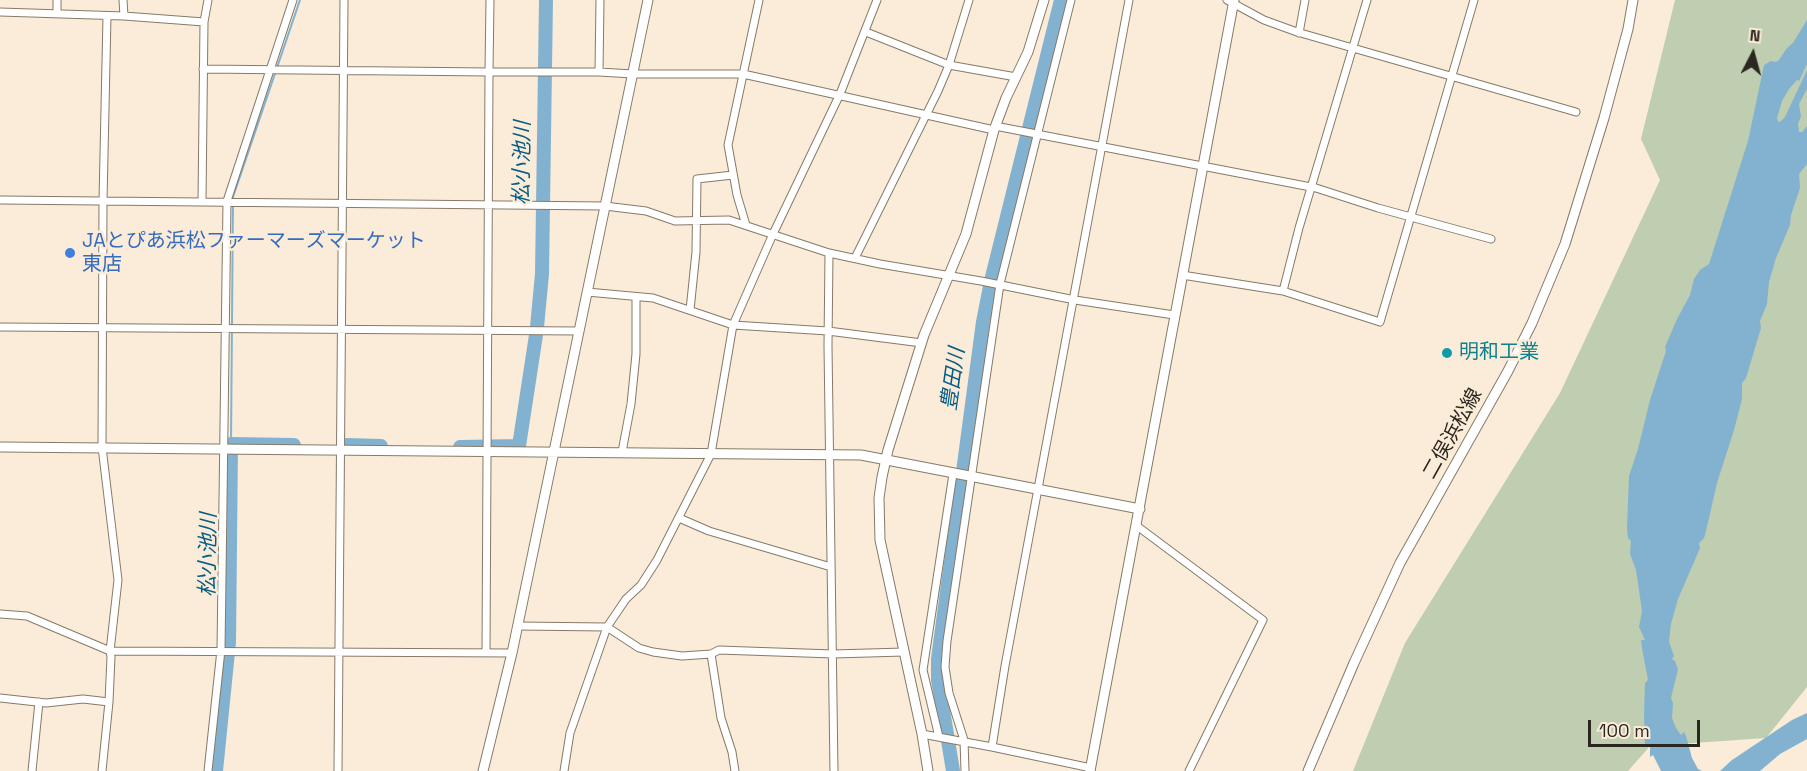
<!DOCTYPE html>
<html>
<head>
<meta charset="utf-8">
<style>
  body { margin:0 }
  #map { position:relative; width:1807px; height:771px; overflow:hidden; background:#faecd8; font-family:"Space Grotesk",sans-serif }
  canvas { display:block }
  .north { position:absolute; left:1723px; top:24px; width:60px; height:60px; -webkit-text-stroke:4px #faecd8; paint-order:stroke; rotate:6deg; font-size:16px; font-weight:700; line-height:24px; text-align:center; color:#2b261f }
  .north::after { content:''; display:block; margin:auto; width:21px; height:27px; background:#2b261f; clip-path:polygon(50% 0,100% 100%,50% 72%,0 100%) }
  .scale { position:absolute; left:1588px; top:720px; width:112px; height:27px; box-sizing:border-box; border:3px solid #2b261f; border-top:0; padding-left:8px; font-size:18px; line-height:21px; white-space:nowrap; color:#2b261f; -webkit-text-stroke:4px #faecd8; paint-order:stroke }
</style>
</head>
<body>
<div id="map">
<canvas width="1807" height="771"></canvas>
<div class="north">N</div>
<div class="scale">100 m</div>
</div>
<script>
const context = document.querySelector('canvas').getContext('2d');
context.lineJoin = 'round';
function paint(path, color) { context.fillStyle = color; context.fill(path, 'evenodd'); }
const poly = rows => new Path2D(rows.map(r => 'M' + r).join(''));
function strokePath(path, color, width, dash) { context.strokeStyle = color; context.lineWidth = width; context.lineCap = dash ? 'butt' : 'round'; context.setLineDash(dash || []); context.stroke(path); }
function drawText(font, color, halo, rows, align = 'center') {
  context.font = font + ' "Space Grotesk","Noto Sans JP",sans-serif'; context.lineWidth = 5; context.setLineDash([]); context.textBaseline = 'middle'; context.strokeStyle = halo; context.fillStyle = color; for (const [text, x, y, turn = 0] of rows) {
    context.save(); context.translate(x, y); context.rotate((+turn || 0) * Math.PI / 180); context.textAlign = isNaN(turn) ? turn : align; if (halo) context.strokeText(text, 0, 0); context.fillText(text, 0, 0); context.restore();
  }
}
paint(poly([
  [1675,0,1807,0,1807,687,1766,738,1650,746,1628,771,1353,771,1405,643,1560,393,1660,180,1641,139]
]), '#bfcdb1');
paint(poly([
  [1807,20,1807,64,1799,81,1797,80,1789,89,1782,101,1777,118,1778,121,1780,122,1785,117,1807,70,1807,89,1799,104,1801,116,1798,124,1799,132,1802,132,1807,126,1807,164,1799,174,1800,188,1791,215,1790,225,1776,258,1769,282,1767,304,1760,321,1761,328,1746,378,1742,383,1742,399,1734,430,1717,483,1706,531,1704,538,1699,543,1700,548,1678,599,1671,624,1669,642,1674,656,1672,659,1675,661,1678,669,1671,698,1673,703,1672,718,1676,728,1681,735,1684,732,1686,736,1692,758,1698,769,1702,771,1661,771,1653,755,1650,757,1650,746,1645,747,1644,714,1645,683,1648,680,1642,648,1641,640,1645,640,1639,627,1642,611,1636,570,1630,554,1631,541,1628,538,1627,529,1629,476,1638,449,1650,400,1666,351,1665,347,1677,319,1690,295,1694,279,1700,270,1709,264,1748,141,1764,65,1771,61,1776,62,1779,60,1787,48,1793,43],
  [1807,713,1807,739,1780,754,1760,771,1720,771,1732,760,1792,720]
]), '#83b2d1');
strokePath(poly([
  [231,444,233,197,300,0]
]), '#83b2d1', 2);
strokePath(poly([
  [537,327,542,274,546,0],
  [347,445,381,446],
  [460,447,519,446,536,335],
  [216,771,229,642,231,444,294,445],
  [953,771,938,680,938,659,983,322,991,281,1061,0]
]), '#83b2d1', 14);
const street = poly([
  [123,0,124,16],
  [490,0,489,72,599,72],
  [600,0,599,72,633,74,743,74,994,130],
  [1227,0,1264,20,1297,32,1576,112],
  [0,12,124,16,204,22,202,201],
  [57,14,57,0],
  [204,22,208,0],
  [866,32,949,65,1016,77],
  [1299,33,1305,0],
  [203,69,489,72,486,653],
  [995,126,1316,188,1378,208,1491,239],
  [0,200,605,206,646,211,675,221,729,220,829,253,880,264,981,281,1075,300,1174,315],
  [746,225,737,195,728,145,759,0],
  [829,253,828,346,834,771],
  [855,258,938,91,949,65,969,0],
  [1182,275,1283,291,1380,322,1474,0],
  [1283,291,1299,228,1367,0],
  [587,292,653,298,733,325,828,331,922,343],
  [690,310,696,252,697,179,733,175],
  [0,327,579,331],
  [622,452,631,404,636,354,636,297],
  [679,518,709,531,831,567],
  [1137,526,1263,620,1189,771],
  [0,614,27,616,110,651,512,653],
  [517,626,607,627,639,648,653,652,682,656,711,654,721,718,732,752,735,771],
  [711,654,719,650,833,654,904,652],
  [0,698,46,703,83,699,109,702],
  [922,734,992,747],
  [939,737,923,670,953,474],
  [1091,768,992,747,1005,666,1129,0],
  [32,771,39,702],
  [102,771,109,702,111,657,110,651,118,580,102,447,103,201,107,16],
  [208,771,221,650,227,201,293,0],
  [338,771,344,0],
  [564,771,570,733,607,627,626,599,641,585,657,560,711,454,733,325,773,234,840,94,877,0],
  [965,771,964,740,949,693,945,667,947,641,1000,284,1071,0]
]);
const secondary = poly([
  [0,447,861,455,1140,509],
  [483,771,512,653,648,0],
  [928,771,922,734,880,540,879,498,882,477,888,450,924,335,966,234,994,130,1006,98,1028,52,1044,0],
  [1090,771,1234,0],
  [1308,771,1354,663,1400,563,1508,371,1532,323,1565,244,1604,118,1628,29,1633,0]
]);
strokePath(street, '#867a68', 9);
strokePath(secondary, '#867a68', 11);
strokePath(street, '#fff', 7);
strokePath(secondary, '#fff', 9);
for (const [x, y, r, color] of [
  [70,253,6,"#3f7fe0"],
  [1447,353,6,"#0f9aa8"]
]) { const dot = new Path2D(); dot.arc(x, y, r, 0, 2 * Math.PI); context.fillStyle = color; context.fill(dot); strokePath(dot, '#faecd8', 2); }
drawText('20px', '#366cbe', '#faecd8', [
  ["JAとぴあ浜松ファーマーズマーケット",82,242],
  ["東店",82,265]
], 'left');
drawText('20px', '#0d838f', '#faecd8', [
  ["明和工業",1459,353]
], 'left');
drawText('20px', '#2b261f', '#faecd8', [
  ["二俣浜松線",1453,434,-61]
]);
drawText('italic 21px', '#075d85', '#faecd8', [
  ["松小池川",523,163,-89],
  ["豊田川",954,379,-82],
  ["松小池川",209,555,-89]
]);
</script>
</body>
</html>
